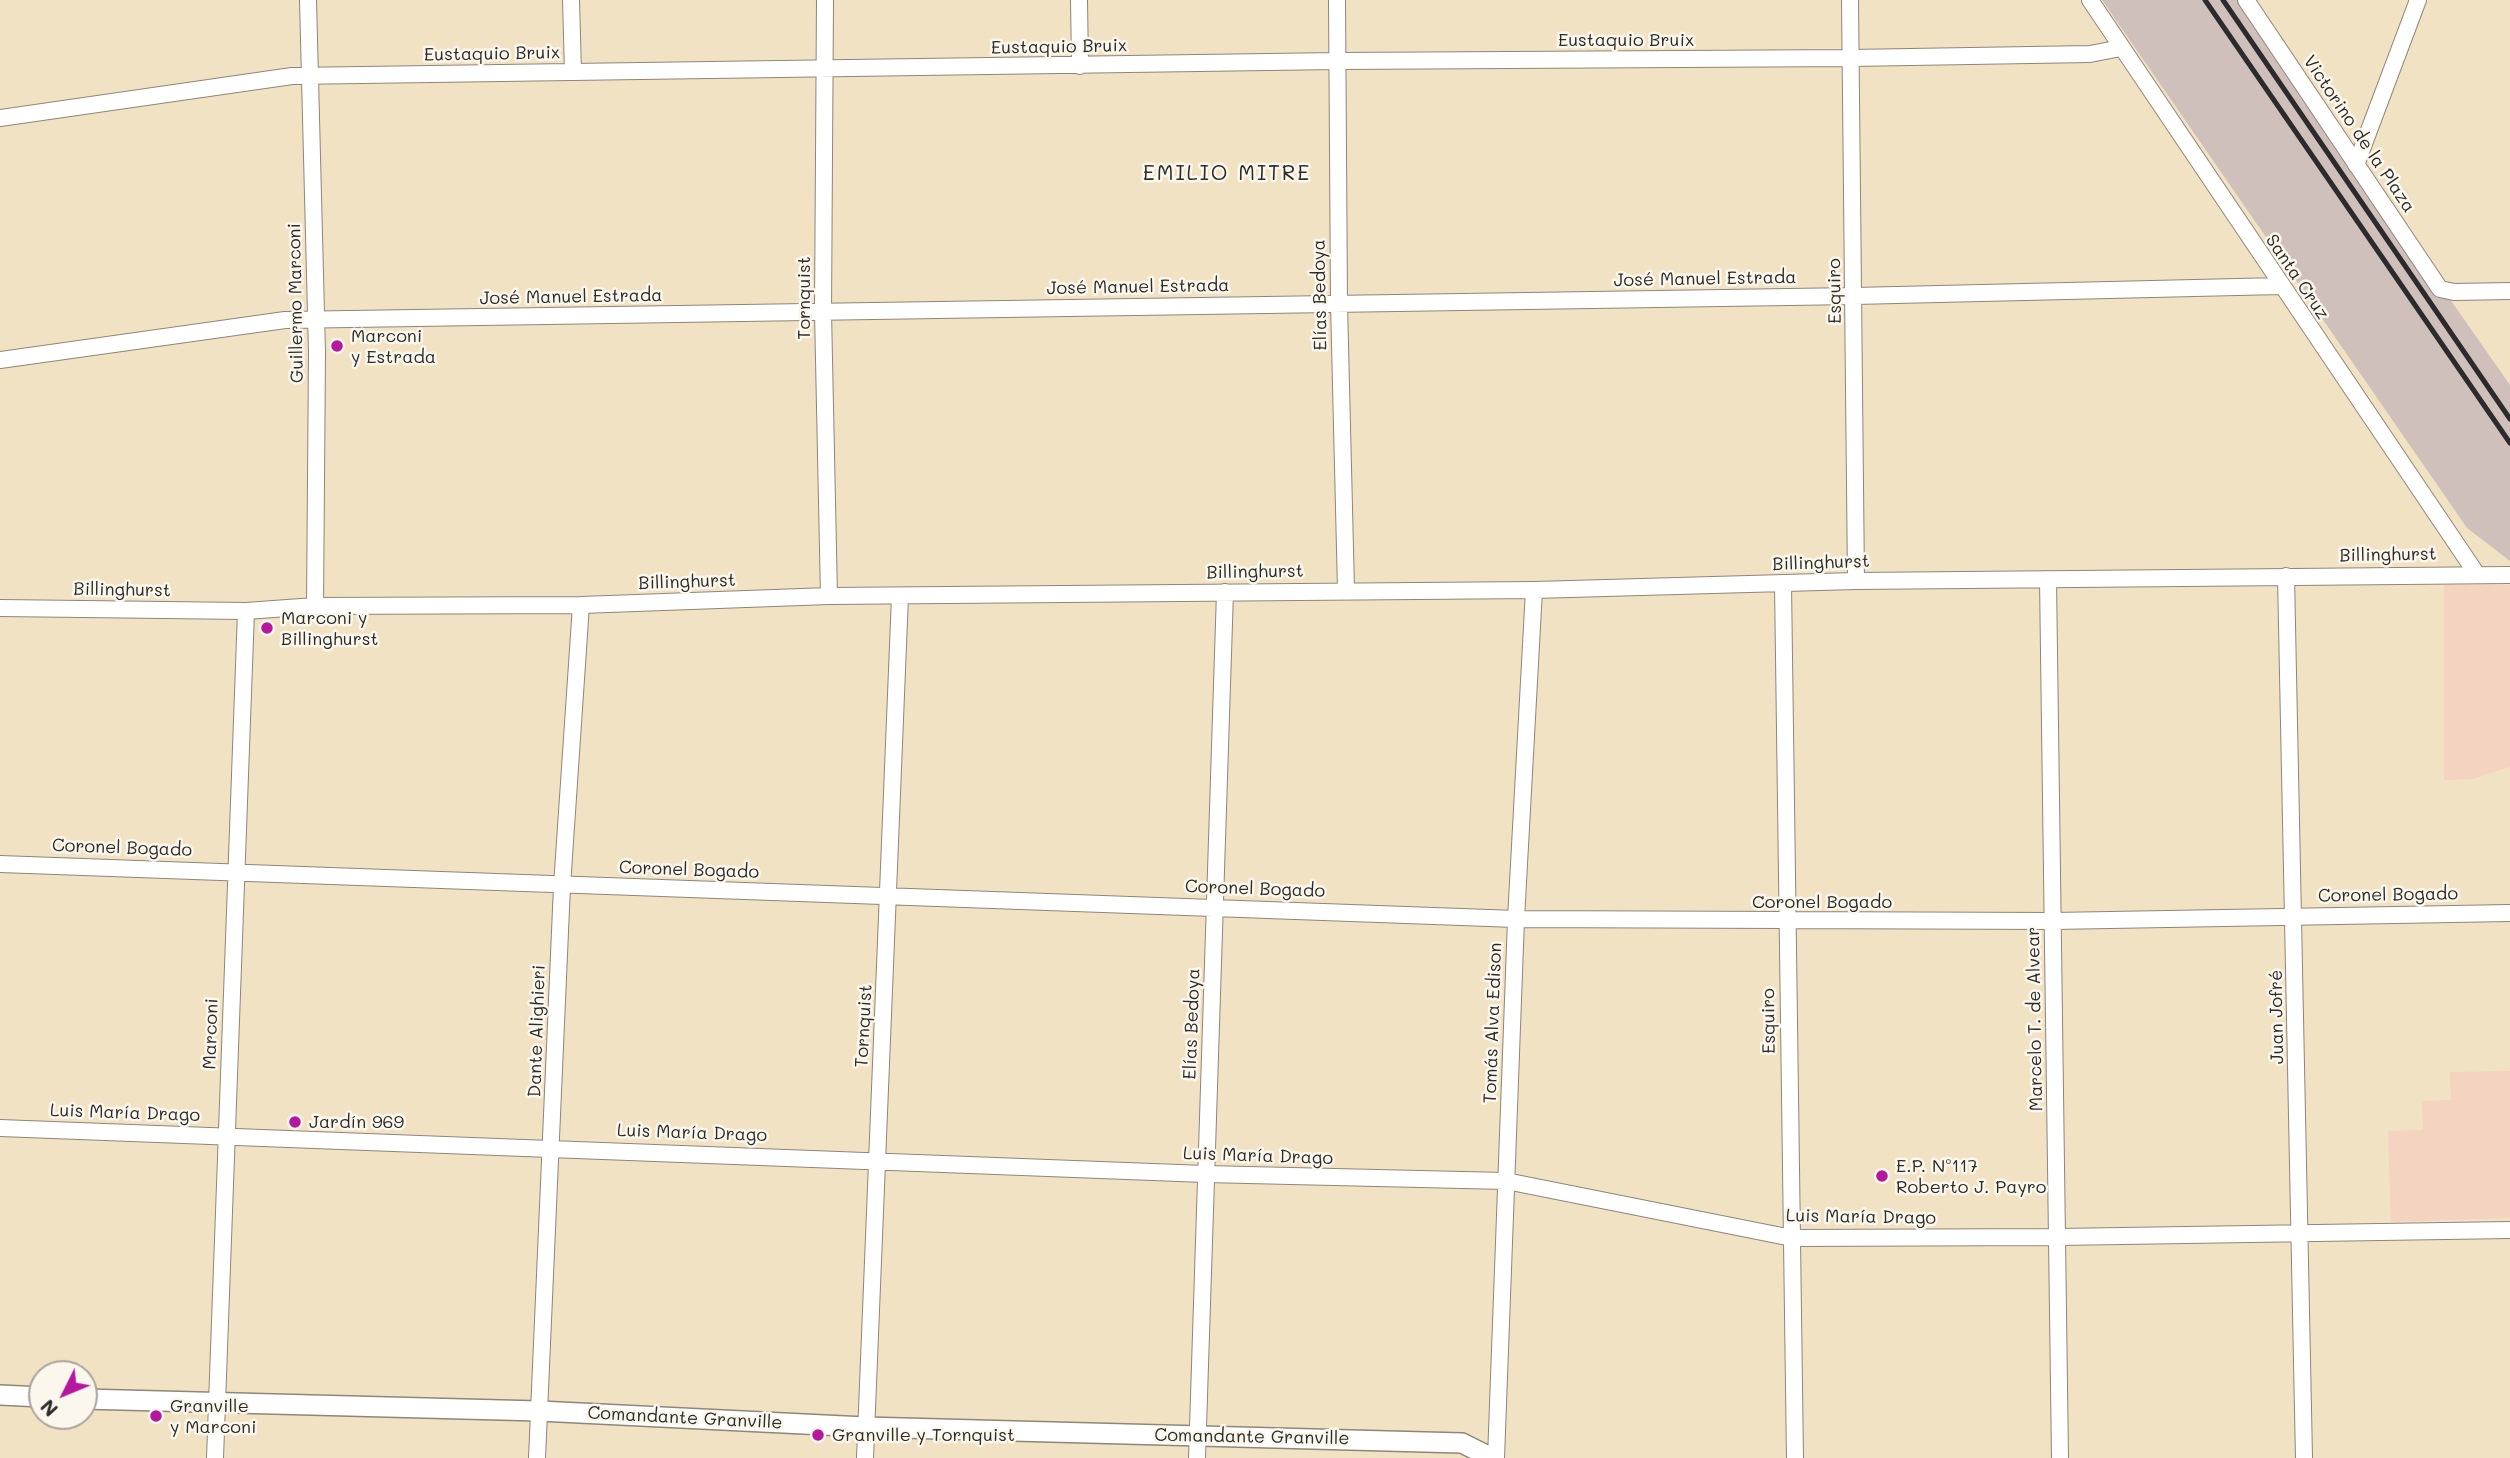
<!DOCTYPE html>
<html>
<head>
<meta charset="utf-8">
<style>
  body { margin:0 }
  #map { position:relative; width:2510px; height:1458px; overflow:hidden; background:#f1e2c4; font-family:Mali,sans-serif }
  canvas { display:block }
  .north { position:absolute; left:28px; top:1360px; width:70px; height:70px; box-sizing:border-box; background:#fbf7ec; border:2px solid #a8a59f; border-radius:50%; rotate:227deg; font-size:19px; font-weight:700; line-height:28px; text-align:center; color:#2b2b2b }
  .north::after { content:''; display:block; margin:auto; width:24px; height:32px; background:#b5179e; clip-path:polygon(50% 0,100% 100%,50% 72%,0 100%) }
</style>
</head>
<body>
<div id="map">
<canvas width="2510" height="1458"></canvas>
<div class="north">N</div>
</div>
<script>
const context = document.querySelector('canvas').getContext('2d');
context.lineJoin = 'round';
function paint(path, color) { context.fillStyle = color; context.fill(path, 'evenodd'); }
const poly = rows => new Path2D(rows.map(r => 'M' + r).join(''));
function strokePath(path, color, width, dash) { context.strokeStyle = color; context.lineWidth = width; context.lineCap = dash ? 'butt' : 'round'; context.setLineDash(dash || []); context.stroke(path); }
function drawText(font, color, halo, rows, align = 'center') {
  context.font = font + ' Mali,sans-serif'; context.lineWidth = 5; context.setLineDash([]); context.textBaseline = 'middle'; context.strokeStyle = halo; context.fillStyle = color; for (const [text, x, y, turn = 0] of rows) {
    context.save(); context.translate(x, y); context.rotate((+turn || 0) * Math.PI / 180); context.textAlign = isNaN(turn) ? turn : align; if (halo) context.strokeText(text, 0, 0); context.fillText(text, 0, 0); context.restore();
  }
}
paint(poly([
  [2444,585,2510,585,2510,767,2472,779,2444,780],
  [2510,1071,2510,1218,2391,1222,2388,1131,2423,1130,2422,1101,2451,1100,2450,1072]
]), '#f4d3c0');
paint(poly([
  [2102,0,2241,0,2510,385,2510,561,2467,528]
]), '#d0c0bc');
const minor = poly([
  [308,0,317,352,315,606],
  [571,0,573,72],
  [825,0,823,312,829,596],
  [1079,0,1080,66],
  [1337,0,1339,303,1346,590],
  [1850,0,1856,581],
  [2090,0,2476,573],
  [2246,0,2440,289,2454,292,2510,291],
  [0,118,292,76,1338,61,1851,58,2090,54,2121,48],
  [2356,165,2418,0],
  [0,360,285,320,1854,296,2280,286],
  [2286,576,2304,1458],
  [2048,579,2060,1458],
  [1783,584,1795,1458],
  [0,608,246,611,315,606,581,605,829,596,1534,590,1856,581,2510,575],
  [0,864,1516,919,2053,921,2510,913],
  [0,1128,1205,1174,1506,1181,1792,1238,2057,1237,2510,1230],
  [215,1458,246,611],
  [537,1458,562,886,581,605],
  [865,1458,900,596],
  [1197,1458,1225,592],
  [1496,1458,1516,919,1534,590]
]);
const tertiary = poly([
  [0,1395,42,1397],
  [84,1399,539,1411,865,1427,1462,1443,1492,1458]
]);
strokePath(minor, '#8e8678', 18);
strokePath(tertiary, '#8e8678', 22);
strokePath(minor, '#fff', 16);
strokePath(tertiary, '#fff', 19);
strokePath(poly([
  [2205,0,2510,443],
  [2223,0,2510,419]
]), '#2b2b2b', 5);
for (const [x, y, r, color] of [
  [337,346,7,"#b5179e"],
  [267,628,7,"#b5179e"],
  [295,1122,7,"#b5179e"],
  [1882,1176,7,"#b5179e"],
  [156,1416,7,"#b5179e"],
  [818,1435,7,"#b5179e"]
]) { const dot = new Path2D(); dot.arc(x, y, r, 0, 2 * Math.PI); context.fillStyle = color; context.fill(dot); strokePath(dot, '#fbf7ec', 2.5); }
drawText('18px', '#2b2b2b', '#fbf7ec', [
  ["Eustaquio Bruix",1626,40],
  ["Eustaquio Bruix",1059,47,-1],
  ["Eustaquio Bruix",492,54,-1],
  ["Victorino de la Plaza",2359,134,56],
  ["Santa Cruz",2297,277,56],
  ["José Manuel Estrada",1705,279,-1],
  ["José Manuel Estrada",1138,287,-1],
  ["Esquiro",1835,291,-91],
  ["Elías Bedoya",1320,295,-91],
  ["José Manuel Estrada",571,297,-1],
  ["Tornquist",804,298,-90],
  ["Guillermo Marconi",296,303,-91],
  ["Billinghurst",2388,555,-1],
  ["Billinghurst",1821,563,-2],
  ["Billinghurst",1255,572,-1],
  ["Billinghurst",687,582,-2],
  ["Billinghurst",122,590,1],
  ["Coronel Bogado",122,848,2],
  ["Coronel Bogado",689,870,2],
  ["Coronel Bogado",1255,889,2],
  ["Coronel Bogado",2388,895,-1],
  ["Coronel Bogado",1822,902],
  ["Juan Jofré",2277,1017,-91],
  ["Marcelo T. de Alvear",2035,1019,-91],
  ["Esquiro",1769,1021,-91],
  ["Tomás Alva Edison",1493,1023,-88],
  ["Elías Bedoya",1192,1024,-88],
  ["Tornquist",864,1026,-87],
  ["Dante Alighieri",537,1031,-88],
  ["Marconi",211,1034,-88],
  ["Luis María Drago",125,1113,2],
  ["Luis María Drago",692,1133,2],
  ["Luis María Drago",1258,1156,2],
  ["Luis María Drago",1861,1217,1],
  ["Comandante Granville",685,1418,3],
  ["Comandante Granville",1252,1437,1]
]);
drawText('18px', '#2b2b2b', '#fbf7ec', [
  ["Marconi",351,336],
  ["y Estrada",351,357],
  ["Marconi y",281,618],
  ["Billinghurst",281,639],
  ["Jardín 969",309,1122],
  ["E.P. Nº117",1896,1166],
  ["Roberto J. Payro",1896,1187],
  ["Granville",170,1406],
  ["y Marconi",170,1427],
  ["Granville y Tornquist",832,1435]
], 'left');
context.letterSpacing = '2px';
drawText('21px', '#2b2b2b', '#fbf7ec', [
  ["EMILIO MITRE",1227,174]
]);
context.letterSpacing = '0px';
</script>
</body>
</html>
